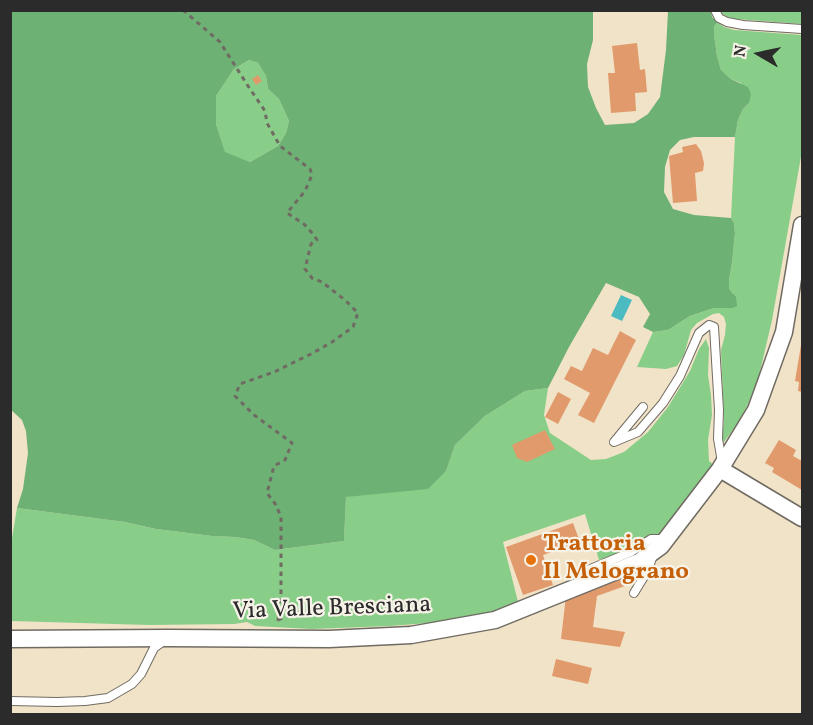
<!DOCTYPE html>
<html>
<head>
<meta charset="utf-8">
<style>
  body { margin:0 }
  #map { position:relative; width:813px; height:725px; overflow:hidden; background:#f1e3c8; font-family:Vollkorn,serif }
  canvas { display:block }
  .frame { position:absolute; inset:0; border:12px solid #2b2b2b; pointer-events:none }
  .north { position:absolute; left:729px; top:24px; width:60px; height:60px; -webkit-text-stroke:4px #f7f3e8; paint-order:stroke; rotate:279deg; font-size:16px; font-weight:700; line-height:24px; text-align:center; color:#2b2b2b }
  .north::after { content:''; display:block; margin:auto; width:21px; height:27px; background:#2b2b2b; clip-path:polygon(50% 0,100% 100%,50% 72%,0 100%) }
</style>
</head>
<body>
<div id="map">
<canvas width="813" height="725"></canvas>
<div class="frame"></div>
<div class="north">N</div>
</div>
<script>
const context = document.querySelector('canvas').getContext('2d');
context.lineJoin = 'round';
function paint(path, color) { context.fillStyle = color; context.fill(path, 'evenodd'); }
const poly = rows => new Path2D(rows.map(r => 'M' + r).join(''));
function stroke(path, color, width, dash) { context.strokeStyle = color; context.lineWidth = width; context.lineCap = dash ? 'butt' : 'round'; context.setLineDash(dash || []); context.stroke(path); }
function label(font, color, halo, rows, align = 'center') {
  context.font = font + ' Vollkorn,serif'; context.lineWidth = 4.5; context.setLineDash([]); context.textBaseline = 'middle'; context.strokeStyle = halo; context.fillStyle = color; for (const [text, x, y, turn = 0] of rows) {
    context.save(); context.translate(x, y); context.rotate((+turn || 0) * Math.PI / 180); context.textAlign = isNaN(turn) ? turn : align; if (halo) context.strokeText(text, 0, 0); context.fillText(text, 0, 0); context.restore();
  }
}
paint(poly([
  [719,11,802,11,802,24,736,19,728,17,719,12],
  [717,22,724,27,734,30,802,35,802,151,772,320,759,376,748,404,738,423,724,442,722,439,724,421,721,350,725,335,726,324,724,317,719,313,713,314,697,323,691,330,684,355,677,366,666,369,637,367,653,332,668,330,690,316,714,308,733,308,733,293,729,290,729,280,732,263,735,233,734,223,731,218,735,137,738,120,743,109,749,103,741,83,731,79,721,70,717,56,714,34,714,27],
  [249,60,258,63,266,76,268,89,279,99,289,121,286,133,278,146,250,162,225,153,216,124,216,96,234,69],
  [706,339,709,348,708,375,711,395,712,415,708,440,709,461,714,465,676,516,660,534,648,536,626,550,599,560,585,514,503,542,519,606,482,619,389,626,312,629,255,626,247,622,234,624,149,625,11,621,11,544,17,508,125,522,156,529,212,536,235,537,254,540,275,550,344,541,346,497,446,471,455,445,485,416,525,391,548,388,544,415,550,433,591,460,606,459,624,452,648,432,668,407,690,371,699,349]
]), '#88ce88');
paint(poly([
  [10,11,593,11,593,40,587,64,588,87,596,108,605,125,634,123,648,114,660,97,666,50,668,11,711,11,712,17,717,22,714,27,714,34,717,56,721,70,731,79,748,87,751,94,749,103,743,109,738,120,735,137,694,137,680,140,670,150,665,167,664,192,673,209,694,215,731,218,734,223,735,233,732,263,729,280,729,289,736,297,737,306,733,308,714,308,690,316,668,330,653,332,643,327,650,314,639,297,606,283,569,347,548,388,525,391,485,416,455,445,446,471,428,489,346,497,344,541,275,550,254,540,235,537,212,536,156,529,125,522,17,508,23,489,28,453,26,431,22,420,10,409],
  [249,60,258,63,266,76,268,89,279,99,289,121,286,133,278,146,250,162,225,152,216,124,216,96,234,69]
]), '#6eb174');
paint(poly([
  [621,295,632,300,622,321,611,316]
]), '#4bbac1');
paint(poly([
  [637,43,640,70,645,69,647,92,635,93,636,111,611,113,608,73,615,73,612,46],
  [258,75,262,81,256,85,252,79],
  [696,144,701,151,704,163,703,171,695,173,697,201,673,203,669,156,683,152,682,147],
  [620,331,636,340,594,423,578,415,590,393,564,379,571,366,582,371,593,348,608,355],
  [801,345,802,345,802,392,798,391,799,382,795,381],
  [558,392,571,399,558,424,545,417],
  [545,430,555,449,527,462,517,458,512,445],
  [779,440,796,450,793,456,802,461,802,490,772,472,774,468,765,463],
  [573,523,580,542,543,555,553,585,523,595,506,547],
  [621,573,625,586,597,596,593,627,625,632,620,647,561,639,566,596],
  [556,659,592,668,588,684,552,676]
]), '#e19a6b');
const lane = poly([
  [715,10,719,18,727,22,743,25,802,29],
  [643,407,614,442,638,432,663,403,680,376,699,333,709,325,714,327,719,410,718,439,722,462],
  [576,575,631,552,651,539,666,539],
  [634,593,648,570,653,555],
  [10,701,57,702,85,701,108,698,132,684,141,674,154,648,165,640]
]);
const street = poly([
  [720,469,802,518],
  [10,639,168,638,329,639,411,635,495,620,639,562,661,546,720,469,756,410,784,332,802,225]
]);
stroke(lane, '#706b62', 10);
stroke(street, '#706b62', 19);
stroke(poly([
  [183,10,220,42,248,86,265,111,267,123,280,146,310,169,312,175,305,191,287,213,304,224,314,235,317,240,311,244,305,269,312,278,322,282,345,300,358,313,353,327,332,342,313,353,274,372,240,384,235,396,254,415,292,443,285,460,274,466,267,493,276,505,281,517,281,592,278,621],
  [278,620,301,610]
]), '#706b62', 3, [4.5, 4.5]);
stroke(lane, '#fff', 8);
stroke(street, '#fff', 16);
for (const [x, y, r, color] of [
  [531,560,6,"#e8710a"]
]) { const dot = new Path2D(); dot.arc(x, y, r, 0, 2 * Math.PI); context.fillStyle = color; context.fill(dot); stroke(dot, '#f7f3e8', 2); }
label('bold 24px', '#c56008', '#f7f3e8', [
  ["Trattoria",543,546],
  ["Il Melograno",543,574]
], 'left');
label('24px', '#2b2b2b', '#f7f3e8', [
  ["Via Valle Bresciana",332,610,-2]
]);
</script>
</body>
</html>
